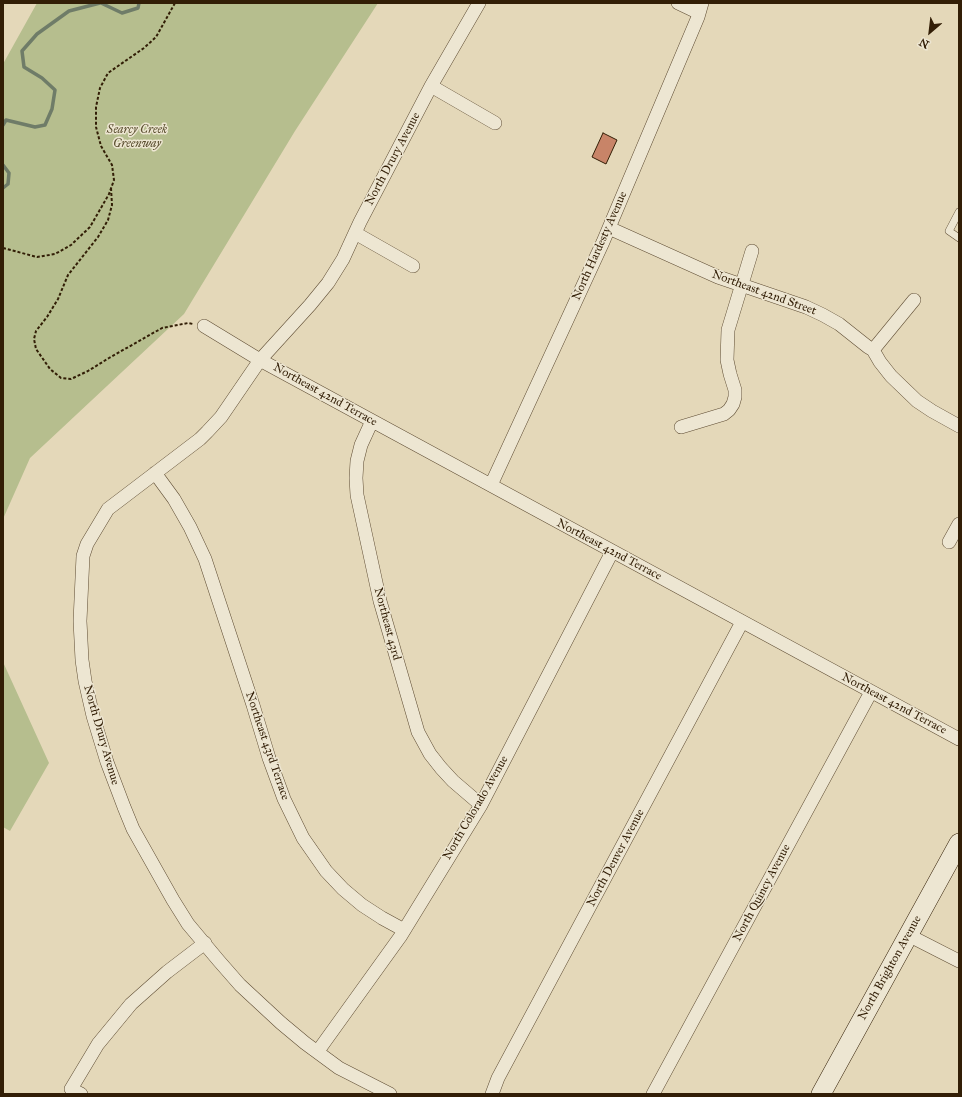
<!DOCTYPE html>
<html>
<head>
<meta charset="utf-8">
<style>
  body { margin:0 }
  #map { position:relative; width:962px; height:1097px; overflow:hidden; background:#e4d8b9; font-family:"IM FELL Great Primer",serif }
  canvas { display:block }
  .frame { position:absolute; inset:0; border:4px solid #321e06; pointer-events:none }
  .north { position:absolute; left:910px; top:12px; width:40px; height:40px; -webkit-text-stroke:3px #ede6d2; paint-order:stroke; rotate:208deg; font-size:11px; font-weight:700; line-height:16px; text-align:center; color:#321e06 }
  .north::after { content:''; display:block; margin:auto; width:14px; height:18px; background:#321e06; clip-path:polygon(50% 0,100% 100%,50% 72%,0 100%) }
</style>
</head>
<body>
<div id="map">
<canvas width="962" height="1097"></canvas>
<div class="frame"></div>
<div class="north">N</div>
</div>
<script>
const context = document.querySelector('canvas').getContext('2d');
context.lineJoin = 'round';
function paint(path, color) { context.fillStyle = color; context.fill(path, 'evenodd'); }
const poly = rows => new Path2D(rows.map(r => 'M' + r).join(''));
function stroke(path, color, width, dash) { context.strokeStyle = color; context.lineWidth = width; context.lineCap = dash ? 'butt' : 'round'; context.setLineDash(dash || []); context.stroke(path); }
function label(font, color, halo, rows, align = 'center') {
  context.font = font + ' "IM FELL Great Primer",serif'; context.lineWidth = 3; context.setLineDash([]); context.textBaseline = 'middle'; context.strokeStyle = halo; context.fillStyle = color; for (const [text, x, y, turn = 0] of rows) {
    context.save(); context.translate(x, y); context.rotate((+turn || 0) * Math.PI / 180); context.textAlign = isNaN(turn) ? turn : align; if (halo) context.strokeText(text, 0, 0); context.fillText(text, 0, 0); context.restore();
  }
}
paint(poly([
  [37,3,378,3,295,131,184,314,30,458,3,519,3,64],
  [3,662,49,763,10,831,3,827]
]), '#b6be8e');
stroke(poly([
  [101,3,122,13,138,8,139,3],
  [3,125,6,120,35,127,45,125,52,109,55,90,42,78,24,67,22,51,37,34,69,11,100,3],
  [3,165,9,173,8,184,3,188]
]), '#6f7c68', 3.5);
const building = poly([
  [603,133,617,140,606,164,592,157,603,133]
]);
paint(building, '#c88468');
stroke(building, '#321e06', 1);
const service = poly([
  [959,212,949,231,959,238]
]);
const minor = poly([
  [678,3,699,13],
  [431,86,495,123],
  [609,228,718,277,806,307,823,315,839,324,868,347,873,350,880,362,891,376,917,401,932,411,959,426],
  [355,233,413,266],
  [204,326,260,360,959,739],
  [873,350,914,300],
  [372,421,361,445,357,461,356,478,357,495,380,601,418,732,430,754,441,768,453,781,481,805],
  [681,427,724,414,729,410,733,404,735,397,735,390,730,374,727,360,728,330,752,251],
  [155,473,174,499,190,527,205,559,253,705,269,758,284,799,303,838,326,871,343,889,362,905,382,918,404,930],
  [491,485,603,242,698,17,702,3],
  [949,542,959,524],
  [908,935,959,961],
  [318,1051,400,937,481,805,612,552],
  [81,1094,71,1089,98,1044,131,1004,167,972,205,943],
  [390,1094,339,1068,305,1043,281,1023,240,985,219,961,188,924,173,900,133,829,124,807,107,762,93,716,85,681,82,660,80,621,83,556,87,544,108,509,200,439,207,432,221,417,260,360,310,305,328,283,343,259,360,222,431,86,479,3],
  [492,1094,498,1078,742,622],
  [653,1094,871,692]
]);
const secondary = poly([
  [821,1094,959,843]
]);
stroke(service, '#5e4c33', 8);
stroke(minor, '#5e4c33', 14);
stroke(secondary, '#321e06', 20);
stroke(poly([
  [111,188,112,205,108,220,98,237,68,275,58,299,47,317,36,331,34,339,36,349,50,369,61,378,71,379,88,371,109,358,162,328,188,323,193,324],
  [3,248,37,257,55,254,71,245,90,227,109,194,114,180,112,165,101,146,96,127,96,107,100,88,108,73,144,48,156,37,175,3]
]), '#321e06', 2, [3, 2]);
stroke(service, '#ede6d2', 7);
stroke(minor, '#ede6d2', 13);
stroke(secondary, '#ede6d2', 19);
label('italic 12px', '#5a4e2f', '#ede6d2', [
  ["Searcy Creek",137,130],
  ["Greenway",137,144]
]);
label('12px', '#321e06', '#ede6d2', [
  ["North Drury Avenue",393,159,-62],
  ["North Hardesty Avenue",600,246,-66],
  ["Northeast 42nd Street",764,293,20],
  ["Northeast 42nd Terrace",325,395,29],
  ["Northeast 42nd Terrace",609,550,28],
  ["Northeast 43rd",387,624,75],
  ["Northeast 42nd Terrace",894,704,28],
  ["North Drury Avenue",101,735,74],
  ["Northeast 43rd Terrace",267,746,71],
  ["North Colorado Avenue",476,808,-60],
  ["North Denver Avenue",616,858,-62],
  ["North Quincy Avenue",762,893,-62],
  ["North Brighton Avenue",890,968,-61]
]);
</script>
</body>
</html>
